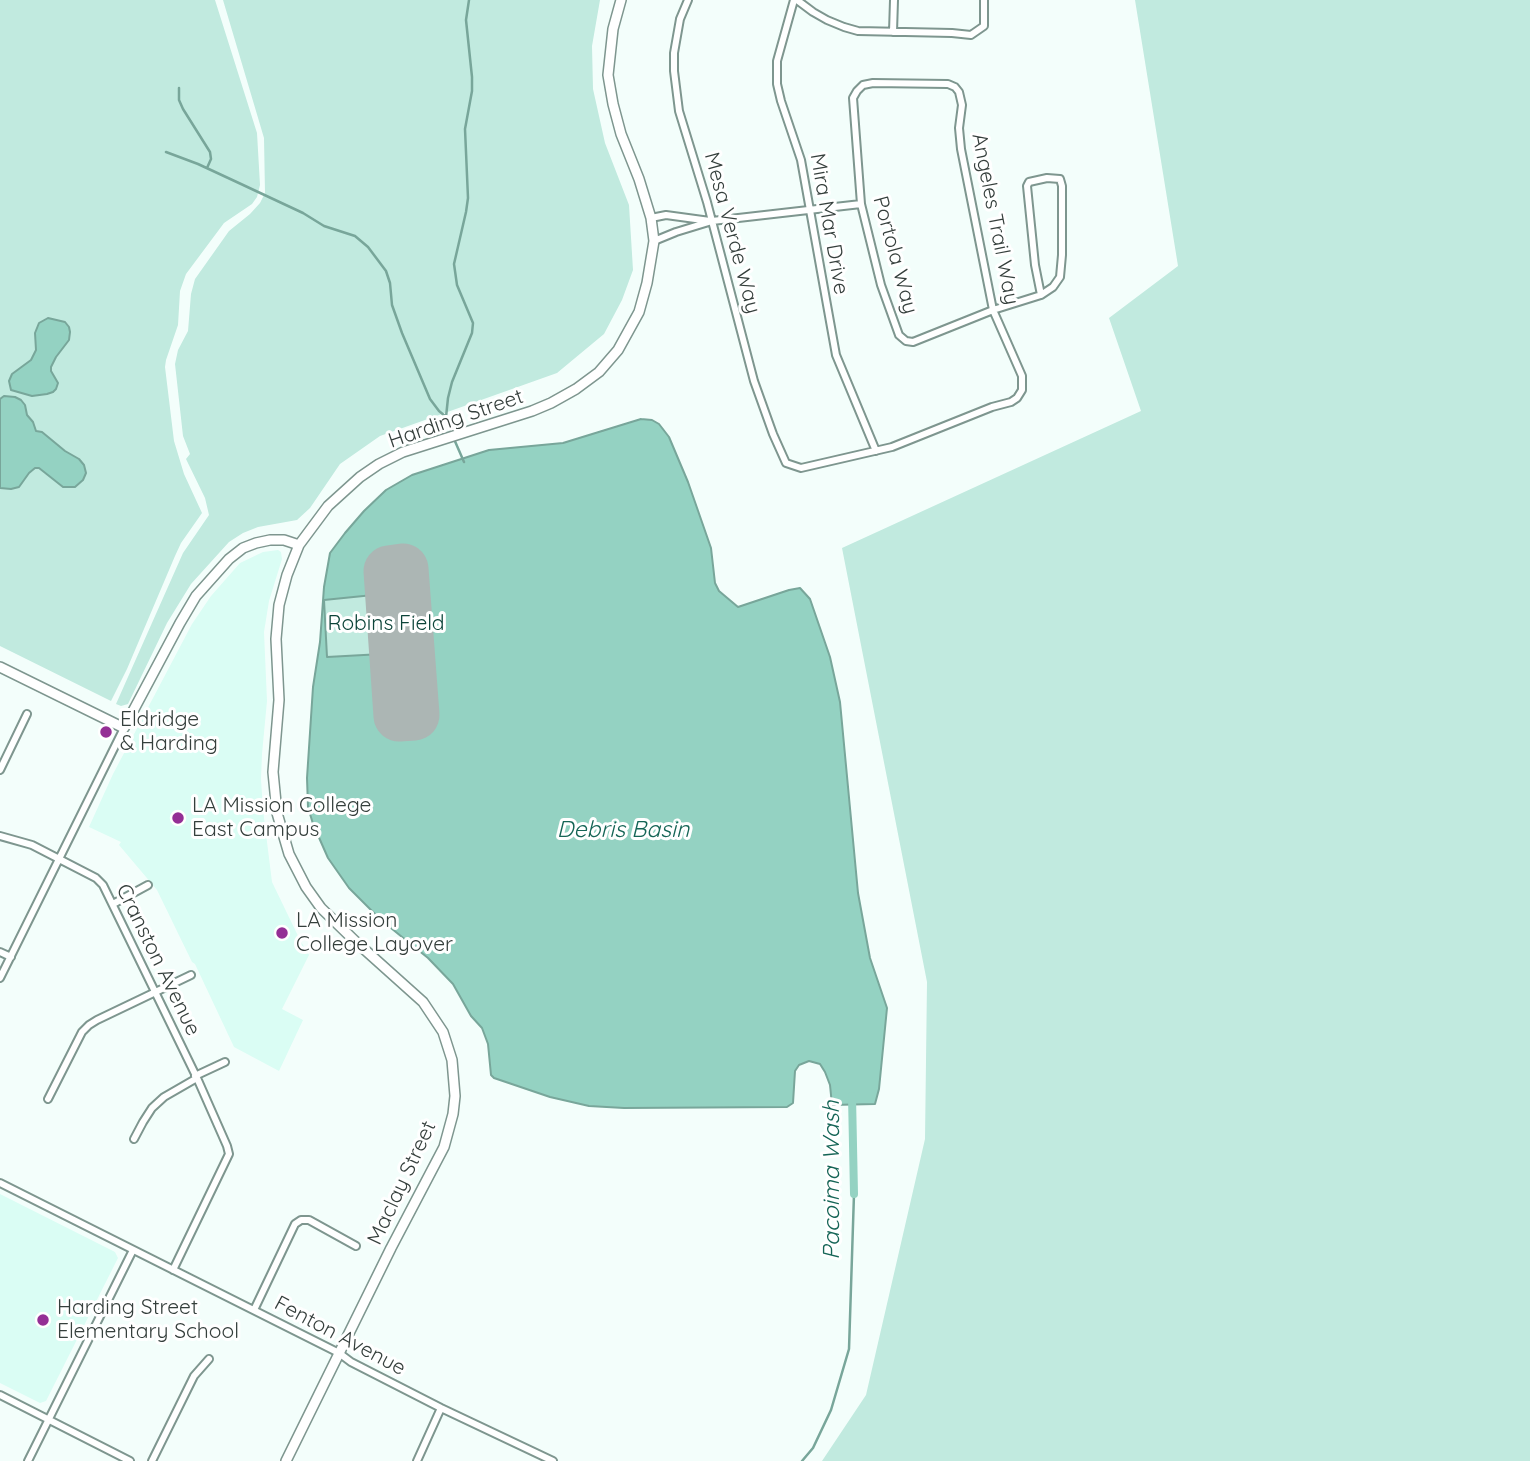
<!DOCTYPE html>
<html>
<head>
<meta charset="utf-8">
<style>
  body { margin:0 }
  canvas { display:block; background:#f3fefb }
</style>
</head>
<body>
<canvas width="1530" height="1461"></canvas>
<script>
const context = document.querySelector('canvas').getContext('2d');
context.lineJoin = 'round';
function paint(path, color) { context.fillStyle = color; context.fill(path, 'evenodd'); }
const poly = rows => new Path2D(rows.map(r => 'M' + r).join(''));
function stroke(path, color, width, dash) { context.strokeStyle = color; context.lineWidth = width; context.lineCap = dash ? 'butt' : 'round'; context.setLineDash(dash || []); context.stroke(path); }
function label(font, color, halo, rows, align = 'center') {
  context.font = font + ' Quicksand,sans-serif'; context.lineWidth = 6; context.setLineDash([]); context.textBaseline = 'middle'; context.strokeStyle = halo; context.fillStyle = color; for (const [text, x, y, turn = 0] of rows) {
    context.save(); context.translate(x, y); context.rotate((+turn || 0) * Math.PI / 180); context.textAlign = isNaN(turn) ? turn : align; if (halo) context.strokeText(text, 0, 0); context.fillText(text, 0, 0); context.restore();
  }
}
paint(poly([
  [278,550,281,552,282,559,269,601,264,632,267,701,262,754,261,779,263,810,272,882,300,940,309,955,282,1009,303,1020,279,1071,234,1047,195,964,192,962,157,890,119,845,121,842,89,827,113,774,192,624,211,596,240,563,263,552],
  [0,1194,115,1252,118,1258,46,1401,40,1403,0,1383]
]), '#dafdf4');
paint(poly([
  [0,0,215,0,257,133,260,185,257,197,252,204,224,223,186,274,180,291,178,325,166,360,165,367,174,441,184,474,202,513,181,543,175,556,127,669,111,701,0,646],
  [223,0,600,0,592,46,593,89,605,143,629,205,633,270,622,300,604,334,557,373,380,436,340,464,310,508,297,520,258,527,243,533,229,542,191,584,167,623,128,704,121,706,116,704,183,553,209,515,205,498,186,459,190,454,183,436,175,364,178,350,188,331,191,294,195,279,229,231,250,214,260,203,265,193,264,138],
  [1135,0,1530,0,1530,1461,822,1461,866,1395,925,1139,927,982,842,548,1141,411,1109,318,1178,266],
  [413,562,424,719,386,721,326,657,324,599,382,594,381,566]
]), '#c1eadf');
const water = poly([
  [48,318,65,322,69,327,70,332,69,340,56,357,51,367,51,371,58,383,56,389,53,392,47,394,32,396,11,390,9,381,12,374,31,360,36,350,35,333,39,323,48,318],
  [4,396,15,397,21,400,25,405,27,415,33,422,36,431,42,432,65,451,79,459,84,465,86,473,83,480,75,487,63,487,39,468,35,468,29,473,19,487,11,489,0,488,0,399,4,396],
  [641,419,652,420,659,424,669,437,688,482,711,548,715,583,719,591,738,607,789,590,800,588,810,599,830,657,840,702,858,893,870,958,887,1008,879,1089,875,1104,832,1105,830,1085,825,1072,820,1064,809,1061,799,1065,795,1071,793,1103,787,1107,624,1108,589,1106,550,1097,494,1078,491,1075,488,1044,482,1028,471,1016,453,984,428,958,381,920,349,888,328,858,313,824,308,807,307,778,313,687,320,642,324,587,330,553,345,533,364,511,386,490,412,475,489,450,563,443,641,419],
  [413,562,424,719,386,721,382,654,327,657,324,600,383,594,381,566,413,562]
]);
paint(water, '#94d2c2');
stroke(water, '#78a69a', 2);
stroke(poly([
  [179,88,179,100,183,109,210,152,211,159,207,168],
  [166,152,198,164,241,184,303,213,324,226,355,236,368,247,386,271,390,283,392,305,402,333,430,399,439,411,445,416],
  [452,433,446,417,448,398,452,382,472,333,473,323,457,285,454,264,466,212,468,198,465,129,472,91,472,77,466,20,469,0],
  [454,439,464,462],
  [802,1461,813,1448,831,1410,849,1349,854,1194]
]), '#78a69a', 2.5);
stroke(poly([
  [852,1096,854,1194]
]), '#94d2c2', 8);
stroke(poly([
  [403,569,414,715,399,716,389,571,403,569]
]), '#acb6b4', 51);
const street = poly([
  [688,0,680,19,674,53,674,71,679,111,707,202,754,381,773,434,786,463,801,468,892,447,992,407,1011,402,1017,398,1022,390,1022,376,993,310,961,149,959,128,962,105,959,92,955,87,948,84,873,83,863,85,857,91,853,98,861,204,881,285,899,335,906,341,913,342,993,310,1041,295,1053,287,1060,277,1062,255,1062,186,1060,179,1047,178,1029,182,1027,186,1035,265,1041,295],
  [794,0,777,61,777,84,781,101,801,160,836,355,876,451],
  [797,0,813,12,827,20,844,27,858,31,952,33,971,35,984,26,984,0],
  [893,32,894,0],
  [651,218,666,215,710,221],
  [654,241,676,232,712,221,861,204],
  [0,770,27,714],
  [0,836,32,845,96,878,103,885,197,1078,227,1146,229,1154,173,1270],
  [113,904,148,885],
  [0,952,11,957],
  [0,978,124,728],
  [195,1076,225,1062],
  [48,1099,82,1032,89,1025,97,1020,191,975],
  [134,1139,143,1122,152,1108,164,1097,197,1078],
  [0,1183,339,1353,351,1362,441,1408,553,1461],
  [254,1310,295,1224,301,1220,309,1220,356,1246],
  [0,1395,130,1461],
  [28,1461,133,1250],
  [152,1461,194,1376,209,1359],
  [417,1461,441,1408]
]);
const secondary = poly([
  [0,667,124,728,180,623,196,596,229,559,243,548,256,543,270,540,284,540,299,545],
  [286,1461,391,1248,444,1147,453,1114,455,1096,452,1060,443,1032,423,1002,355,941,321,908,306,887,289,854,277,813,273,772,279,700,276,639,279,605,287,575,299,545,328,506,360,477,379,464,403,452,532,411,551,403,576,389,599,372,618,350,639,312,647,283,654,241,651,218,639,179,621,134,613,104,608,75,613,29,621,0]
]);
stroke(street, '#7e968f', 10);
stroke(secondary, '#7e968f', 12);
stroke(street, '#fff', 6);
stroke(secondary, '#fff', 9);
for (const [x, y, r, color] of [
  [106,732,7,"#942f95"],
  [178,818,7,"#942f95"],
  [282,933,7,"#942f95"],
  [43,1320,7,"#942f95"]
]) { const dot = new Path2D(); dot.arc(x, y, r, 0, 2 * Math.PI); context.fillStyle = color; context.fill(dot); stroke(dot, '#fff', 2.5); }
label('21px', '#353f3c', '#fff', [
  ["Angeles Trail Way",995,219,79],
  ["Mira Mar Drive",829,224,80],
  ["Mesa Verde Way",732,233,75],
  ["Portola Way",895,255,75],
  ["Harding Street",456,419,-19],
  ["Cranston Avenue",158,960,64],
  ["Maclay Street",402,1183,-65],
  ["Fenton Avenue",340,1336,28]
]);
label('21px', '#0c4439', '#fff', [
  ["Robins Field",386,624]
]);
label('21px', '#353f3c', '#fff', [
  ["Eldridge",120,720],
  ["& Harding",120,744],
  ["LA Mission College",192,806],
  ["East Campus",192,830],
  ["LA Mission",296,921],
  ["College Layover",296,945],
  ["Harding Street",57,1308],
  ["Elementary School",57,1332]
], 'left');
label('italic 23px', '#156556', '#fff', [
  ["Debris Basin",623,830],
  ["Pacoima Wash",832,1180,-90]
]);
</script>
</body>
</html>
